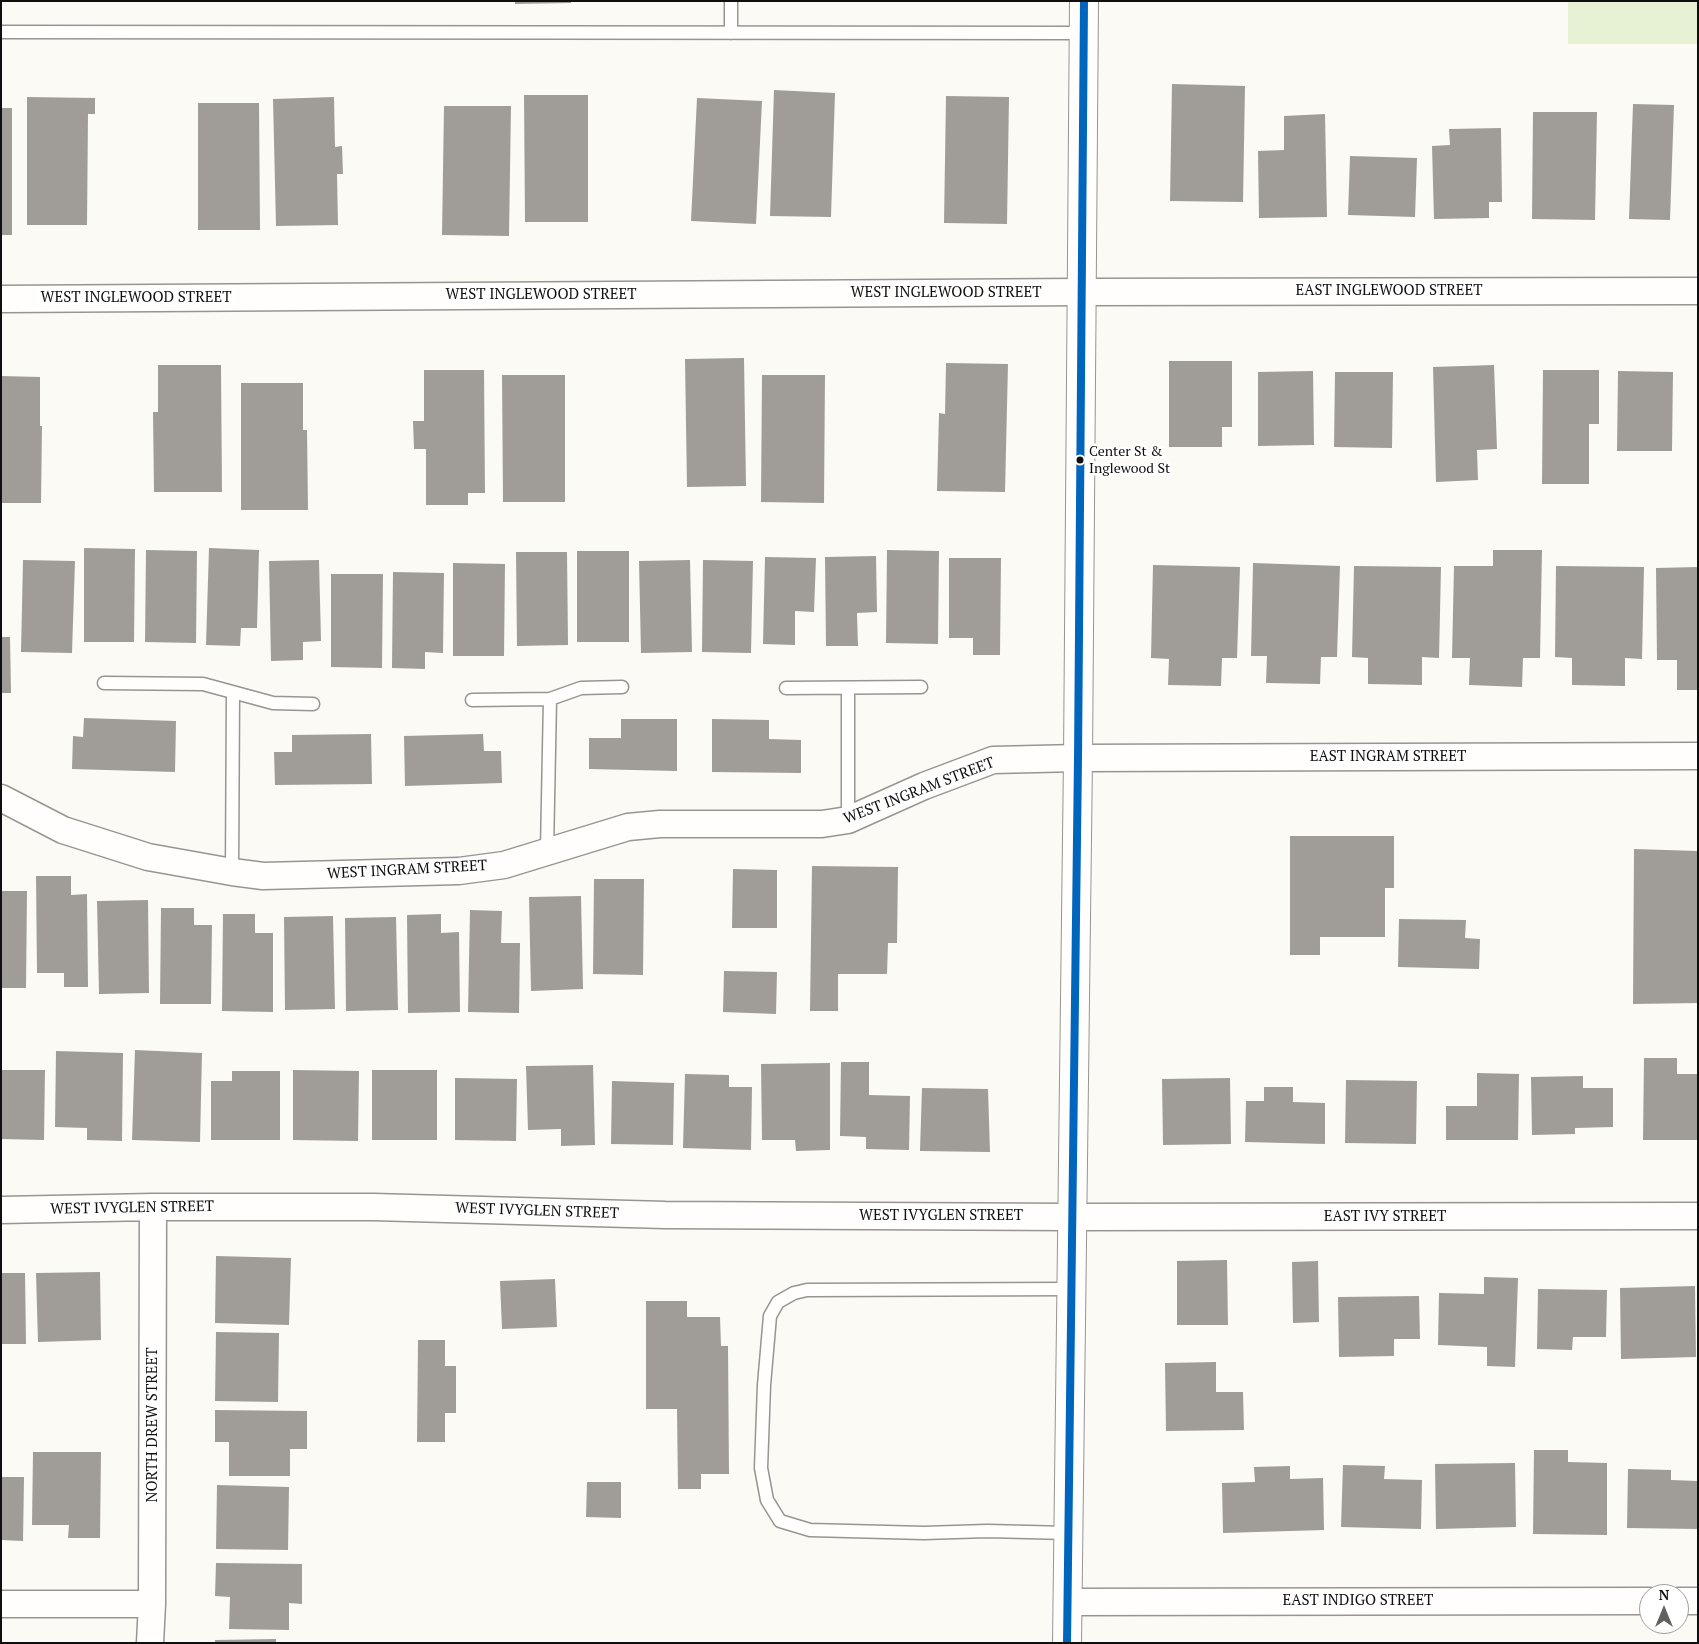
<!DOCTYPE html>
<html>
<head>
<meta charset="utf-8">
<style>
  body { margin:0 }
  #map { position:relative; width:1699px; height:1644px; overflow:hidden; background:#fcfaf4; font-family:"PT Serif",serif }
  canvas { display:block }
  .frame { position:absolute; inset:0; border:2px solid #0f0f0f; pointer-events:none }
  .north { position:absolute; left:1639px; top:1584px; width:50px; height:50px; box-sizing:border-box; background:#fff; border:1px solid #9f9f9f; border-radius:50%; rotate:0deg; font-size:14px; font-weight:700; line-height:20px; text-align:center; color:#0f0f0f }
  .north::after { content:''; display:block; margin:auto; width:18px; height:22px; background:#62615f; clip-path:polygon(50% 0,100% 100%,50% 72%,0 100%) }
</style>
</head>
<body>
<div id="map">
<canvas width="1699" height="1644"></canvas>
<div class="frame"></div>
<div class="north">N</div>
</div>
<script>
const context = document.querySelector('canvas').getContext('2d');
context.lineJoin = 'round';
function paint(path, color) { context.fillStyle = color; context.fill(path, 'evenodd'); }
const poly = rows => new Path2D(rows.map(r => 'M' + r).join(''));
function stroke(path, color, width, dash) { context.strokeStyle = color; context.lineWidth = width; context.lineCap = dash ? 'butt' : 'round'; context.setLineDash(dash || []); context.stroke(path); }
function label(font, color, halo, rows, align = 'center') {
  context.font = font + ' "PT Serif",serif'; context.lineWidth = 5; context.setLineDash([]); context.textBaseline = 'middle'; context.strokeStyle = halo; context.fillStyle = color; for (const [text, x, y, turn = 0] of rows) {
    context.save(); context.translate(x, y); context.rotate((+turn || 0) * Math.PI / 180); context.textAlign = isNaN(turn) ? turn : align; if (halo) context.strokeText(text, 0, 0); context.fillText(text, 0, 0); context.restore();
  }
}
paint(poly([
  [1568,1,1698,1,1698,44,1568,44]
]), '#e6f2d3');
paint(poly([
  [515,1,571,1,571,3,515,4],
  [1172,84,1245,86,1243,202,1170,201],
  [774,90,835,93,831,217,770,216],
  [524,95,588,95,588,222,525,222],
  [946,96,1009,97,1007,224,944,223],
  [27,97,95,98,95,114,88,114,87,225,27,225],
  [334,97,335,147,342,146,343,174,337,174,338,225,276,226,273,99],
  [697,98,762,101,756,224,691,221],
  [198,103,259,103,260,230,198,230],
  [1633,104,1674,105,1670,220,1629,219],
  [444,106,511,106,509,236,442,235],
  [1,108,12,108,12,235,1,235],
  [1533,112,1597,112,1595,220,1532,219],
  [1325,114,1327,217,1259,218,1258,151,1284,150,1284,116],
  [1501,128,1502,202,1489,202,1489,218,1434,219,1432,146,1450,145,1449,129],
  [1350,156,1417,158,1415,217,1348,215],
  [744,358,746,486,687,487,685,359],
  [1169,361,1232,361,1232,427,1222,427,1222,447,1169,447],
  [946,363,1008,364,1005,492,937,491,939,413,945,414],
  [158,365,221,365,222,492,154,492,153,412,158,412],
  [1494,365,1497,449,1477,450,1478,480,1436,482,1433,367],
  [424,370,484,370,485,493,468,493,468,505,426,505,426,449,414,449,413,421,424,421],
  [1543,370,1599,370,1599,424,1589,424,1589,484,1542,484],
  [1313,371,1314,445,1258,446,1258,372],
  [1618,371,1673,372,1672,451,1617,451],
  [1335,372,1393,372,1392,448,1334,447],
  [502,375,565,375,565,502,503,502],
  [762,375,825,375,824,503,761,502],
  [1,376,40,377,40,426,42,426,41,503,1,503],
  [241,383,303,383,303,430,307,430,308,510,241,510],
  [84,548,135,549,134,642,84,642],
  [209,548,259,550,257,628,241,628,240,646,206,645],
  [146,550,197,551,196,643,145,642],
  [887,550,939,551,938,644,886,643],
  [1493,550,1542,550,1540,658,1523,658,1522,687,1469,685,1470,658,1452,658,1454,566,1493,566],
  [577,551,629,551,629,642,577,642],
  [516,552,567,552,568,645,517,646],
  [876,556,877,612,857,613,858,646,826,646,825,557],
  [765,557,816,558,814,612,795,611,795,645,763,644],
  [949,558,1001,558,1000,655,973,655,973,638,949,638],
  [23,560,75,561,72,653,21,652],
  [319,560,321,641,303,642,303,660,271,661,269,561],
  [690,560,692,652,641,653,639,561],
  [703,560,753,561,751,653,702,652],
  [453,563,505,564,504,656,453,656],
  [1253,563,1340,566,1337,657,1321,657,1320,684,1266,683,1267,656,1251,656],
  [1153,565,1240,567,1237,658,1222,658,1221,686,1168,685,1169,659,1151,658],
  [1354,566,1441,567,1439,658,1422,657,1422,685,1368,684,1368,658,1352,657],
  [1556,566,1644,567,1642,659,1625,658,1625,686,1572,685,1572,658,1555,657],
  [1698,567,1698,690,1677,690,1677,660,1657,660,1656,568],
  [393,572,444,573,443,653,425,652,425,669,392,668],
  [331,574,383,574,382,668,331,667],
  [1,637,10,637,11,693,1,693],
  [84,718,176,721,175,772,72,769,73,736,83,737],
  [621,719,677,719,677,771,589,769,589,738,621,738],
  [712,719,769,720,769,739,801,740,801,773,712,772],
  [371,734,372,784,275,785,274,752,292,752,292,735],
  [483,734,484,751,501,751,502,783,405,786,404,736],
  [1290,836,1394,836,1394,888,1385,888,1385,937,1320,937,1320,955,1290,955],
  [1634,849,1698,851,1698,1003,1633,1004],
  [812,866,898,867,897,943,888,943,887,974,838,974,838,1011,810,1011],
  [733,869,777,870,777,928,732,928],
  [36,876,71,876,71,895,87,894,88,987,64,987,64,973,37,973],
  [594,879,644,879,643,975,593,974],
  [1,891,27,891,26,988,1,988],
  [581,896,583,989,531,991,529,897],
  [148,900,149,993,99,994,97,901],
  [161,908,194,908,194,925,212,925,211,1004,160,1004],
  [470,910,502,911,501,943,520,943,519,1013,468,1012],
  [223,914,255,914,255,933,273,933,273,1012,222,1011],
  [441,914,441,933,459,932,460,1012,408,1013,407,915],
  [333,916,335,1009,285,1010,284,917],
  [396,917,398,1010,346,1011,345,918],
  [1399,919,1466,920,1465,938,1480,939,1479,969,1398,967],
  [724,971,777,972,776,1014,723,1012],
  [135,1050,202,1053,200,1142,132,1140],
  [56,1051,123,1053,122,1141,87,1140,87,1128,55,1127],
  [1644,1058,1677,1058,1677,1074,1698,1074,1698,1140,1643,1140],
  [841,1062,869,1062,869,1095,910,1096,909,1150,866,1149,866,1137,840,1136],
  [830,1063,830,1150,796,1151,795,1140,762,1140,761,1064],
  [593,1065,595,1145,561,1146,561,1129,528,1130,526,1066],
  [1,1070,45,1070,44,1140,1,1139],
  [293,1070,359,1071,358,1141,293,1140],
  [372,1070,437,1070,437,1140,372,1140],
  [232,1071,280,1071,280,1140,211,1140,211,1081,232,1081],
  [1477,1073,1519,1074,1518,1140,1446,1140,1446,1106,1477,1106],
  [685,1074,729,1075,729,1087,752,1087,751,1150,683,1148],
  [1583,1076,1583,1088,1613,1088,1613,1127,1575,1128,1575,1134,1532,1135,1531,1077],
  [455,1078,517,1079,516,1141,455,1140],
  [1230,1078,1231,1144,1163,1145,1162,1079],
  [1346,1080,1417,1081,1416,1144,1345,1143],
  [612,1081,674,1083,673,1145,611,1144],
  [1264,1087,1293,1087,1293,1102,1325,1103,1325,1144,1245,1142,1246,1101,1264,1101],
  [922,1088,988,1089,990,1152,920,1151],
  [216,1256,291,1258,289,1325,215,1323],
  [1227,1260,1228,1325,1177,1325,1177,1261],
  [1318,1261,1319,1322,1293,1323,1292,1262],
  [100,1272,101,1340,38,1342,36,1273],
  [1,1273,25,1273,26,1344,1,1344],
  [1484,1277,1518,1278,1515,1367,1487,1366,1487,1347,1438,1345,1439,1293,1484,1294],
  [555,1279,557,1327,502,1329,500,1281],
  [1695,1286,1696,1357,1621,1359,1620,1288],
  [1538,1289,1607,1290,1606,1337,1573,1337,1572,1350,1537,1349],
  [1419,1296,1420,1339,1394,1339,1394,1356,1339,1357,1338,1297],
  [646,1301,687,1301,687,1317,720,1317,721,1346,728,1346,729,1474,701,1474,701,1489,678,1489,677,1409,646,1409],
  [216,1332,279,1333,278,1402,215,1401],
  [418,1340,445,1340,445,1366,456,1366,456,1413,445,1413,445,1442,417,1442],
  [1216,1362,1216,1392,1243,1392,1244,1430,1166,1431,1165,1363],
  [215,1410,307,1411,307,1449,290,1449,290,1476,229,1476,229,1442,215,1442],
  [1534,1450,1568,1450,1568,1462,1607,1463,1607,1535,1533,1534],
  [33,1452,101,1452,100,1538,68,1538,69,1525,32,1525],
  [1515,1463,1516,1527,1436,1529,1435,1464],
  [1343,1465,1385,1466,1384,1479,1422,1480,1421,1529,1341,1527],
  [1290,1466,1290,1479,1323,1478,1324,1530,1223,1533,1222,1483,1255,1482,1254,1467],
  [1628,1469,1671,1470,1671,1480,1698,1481,1698,1529,1627,1528],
  [1,1477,24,1477,23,1541,1,1540],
  [587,1482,621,1482,621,1518,586,1517],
  [217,1485,289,1487,288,1550,216,1549],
  [216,1563,302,1564,302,1604,289,1603,289,1630,229,1629,230,1597,215,1596],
  [276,1639,276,1643,215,1643,215,1640]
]), '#a09d99');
const service = poly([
  [731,1,731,33],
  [1,32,1083,33],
  [104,683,203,684,273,703,313,704],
  [786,688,921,687],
  [472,700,550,699,581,688,622,687],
  [848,820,848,688],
  [547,851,550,699],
  [232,872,233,693],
  [1068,1533,987,1531,924,1533,810,1530,780,1521,767,1500,761,1468,764,1385,770,1316,778,1302,794,1293,807,1290,1071,1289]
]);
const minor = poly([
  [1,299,1081,292,1698,291],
  [1,798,63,830,148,857,232,872,263,876,459,871,504,865,628,827,660,824,822,824,848,820,924,786,993,760,1078,758,1698,756],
  [1,1210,153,1207,373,1207,665,1215,1072,1217,1698,1216],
  [1679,1601,1698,1601],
  [1068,1602,1649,1601],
  [1,1604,152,1604],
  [150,1643,152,1604,153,1207]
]);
const tertiary = poly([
  [1067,1643,1078,758,1084,1]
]);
stroke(service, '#969592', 15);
stroke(minor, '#969592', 29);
stroke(tertiary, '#969592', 30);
stroke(service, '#fffefd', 12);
stroke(minor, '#fffefd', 26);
stroke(tertiary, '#fffefd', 28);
stroke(poly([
  [1067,1643,1078,758,1084,1]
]), '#0065bd', 8);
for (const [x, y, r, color] of [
  [1080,460,4.5,"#0f0f0f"]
]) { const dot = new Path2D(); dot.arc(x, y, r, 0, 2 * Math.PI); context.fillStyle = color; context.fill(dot); stroke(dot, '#fff', 2); }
label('14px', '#0f0f0f', '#fff', [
  ["Center St &",1089,452],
  ["Inglewood St",1089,469]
], 'left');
label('15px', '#0f0f0f', '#fff', [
  ["EAST INGLEWOOD STREET",1389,291],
  ["WEST INGLEWOOD STREET",946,293],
  ["WEST INGLEWOOD STREET",541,295],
  ["WEST INGLEWOOD STREET",136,298],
  ["EAST INGRAM STREET",1388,757],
  ["WEST INGRAM STREET",919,791,-21],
  ["WEST INGRAM STREET",407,870,-3],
  ["WEST IVYGLEN STREET",132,1208,-1],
  ["WEST IVYGLEN STREET",537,1211,2],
  ["WEST IVYGLEN STREET",941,1216],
  ["EAST IVY STREET",1385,1217],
  ["NORTH DREW STREET",153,1425,-90],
  ["EAST INDIGO STREET",1358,1601]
]);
</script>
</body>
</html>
